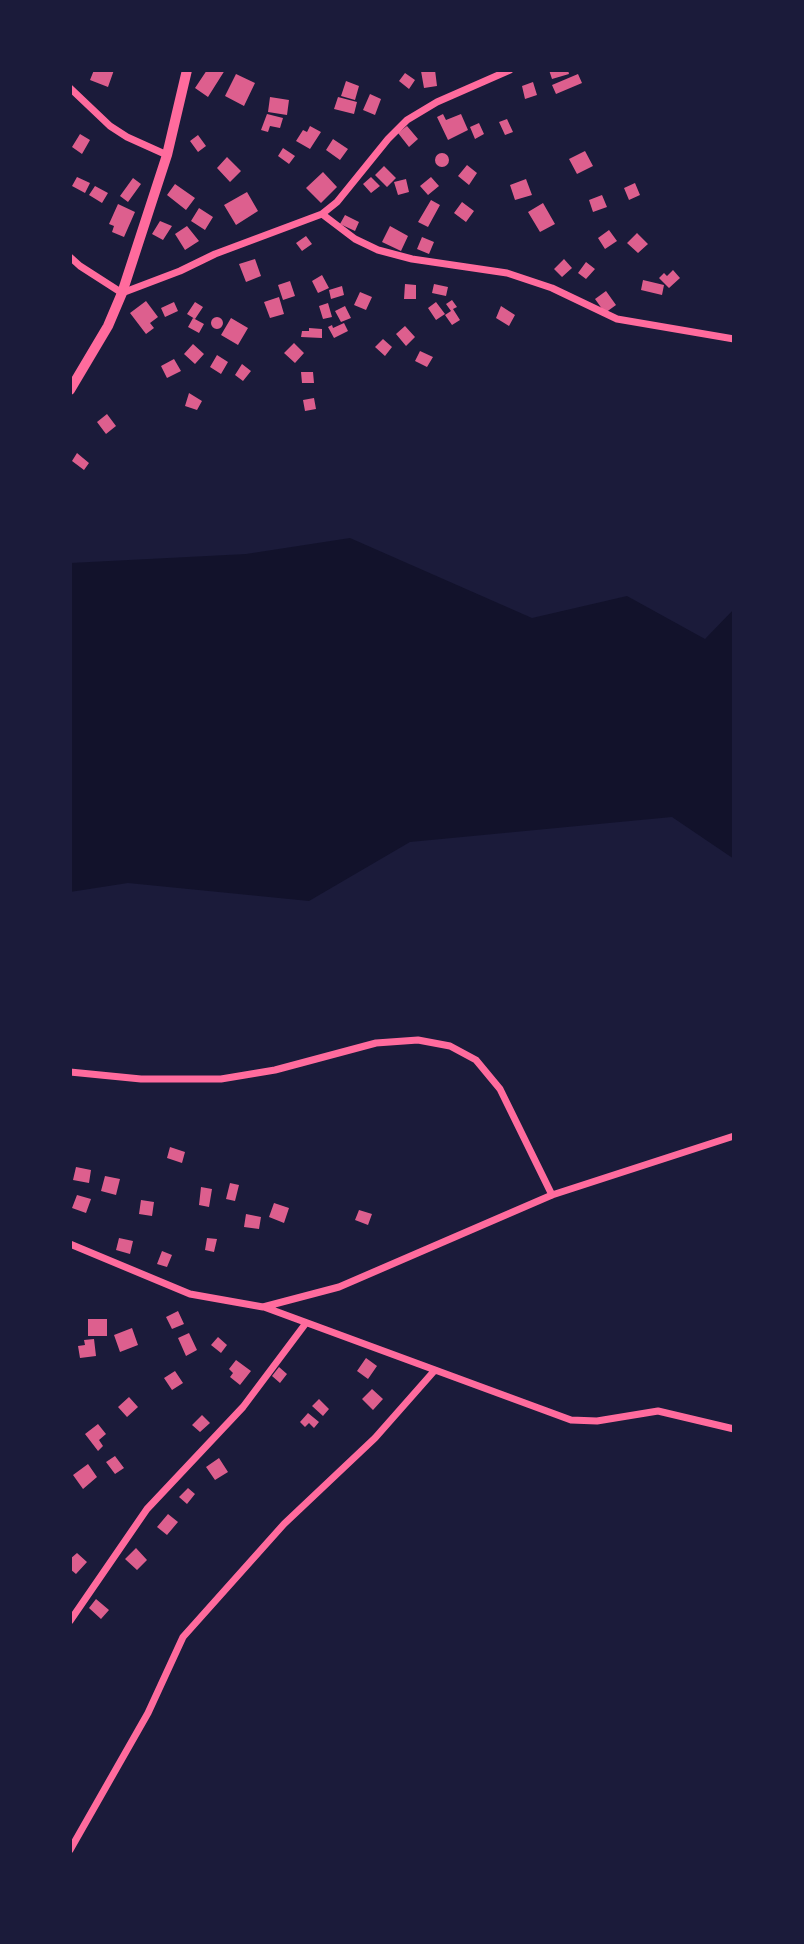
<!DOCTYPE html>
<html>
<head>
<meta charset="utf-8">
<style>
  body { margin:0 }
  #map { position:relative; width:804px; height:1944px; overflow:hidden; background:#1b1b3a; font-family:"Alegreya Sans",sans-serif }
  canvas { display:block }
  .frame { position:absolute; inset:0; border:72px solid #1b1b3a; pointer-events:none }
</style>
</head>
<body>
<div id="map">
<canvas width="804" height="1944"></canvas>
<div class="frame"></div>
</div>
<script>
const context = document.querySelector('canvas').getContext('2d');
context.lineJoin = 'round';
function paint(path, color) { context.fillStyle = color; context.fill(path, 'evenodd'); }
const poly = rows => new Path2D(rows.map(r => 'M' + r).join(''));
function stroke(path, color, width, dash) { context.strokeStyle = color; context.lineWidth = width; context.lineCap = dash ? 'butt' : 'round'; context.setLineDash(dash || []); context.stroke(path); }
paint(poly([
  [350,538,532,618,627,596,705,639,734,609,734,859,672,817,410,842,309,901,128,883,70,892,70,563,246,554]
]), '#12122b');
paint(poly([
  [94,70,114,70,108,87,90,80],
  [207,70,225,70,208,97,195,88],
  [435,70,437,86,424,88,421,71],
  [549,70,568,70,569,74,552,79],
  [405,73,415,80,409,89,399,81],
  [236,74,255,83,244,106,225,96],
  [578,74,582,83,556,94,552,85],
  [346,81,359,86,355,100,341,96],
  [533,82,537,95,525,99,522,86],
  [370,94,381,99,375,115,363,110],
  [270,97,289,100,287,115,268,112],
  [338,97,357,102,354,114,334,109],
  [267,114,283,118,280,128,270,126,268,132,261,130],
  [443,114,446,120,461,114,468,130,448,140,437,117],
  [507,119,513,132,505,135,499,122],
  [479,123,484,134,475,139,470,127],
  [310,126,321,132,310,149,296,141,303,130,307,132],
  [407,126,418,139,409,147,398,133],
  [80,134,90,140,82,154,72,147],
  [198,135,206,146,198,152,190,141],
  [333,139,348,149,340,160,326,150],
  [283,148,295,156,289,164,278,156],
  [585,151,593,166,577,174,569,159],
  '435 160a7 7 0 1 1 14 0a7 7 0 1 1-14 0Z',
  [227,157,241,171,230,182,217,168],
  [467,165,477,173,469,185,458,176],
  [384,166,396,178,387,187,375,175],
  [323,172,337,187,321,203,306,188],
  [77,177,90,183,85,193,72,186],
  [371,177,380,186,371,193,363,184],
  [431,177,439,186,428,195,420,186],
  [133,178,141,184,128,202,120,196],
  [406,179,409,192,398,195,394,182],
  [526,179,532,195,515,200,510,185],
  [635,183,640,195,629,200,624,188],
  [175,184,195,198,186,210,167,195],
  [95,186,108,193,102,203,89,195],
  [247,192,258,211,236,225,224,205],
  [602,195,607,207,593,212,589,200],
  [431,200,440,205,428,227,418,222],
  [462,202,474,211,466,222,454,213],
  [543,203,555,224,540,232,528,212],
  [118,204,135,212,124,237,112,232,114,226,109,224],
  [199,208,213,217,205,230,191,221],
  [345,215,359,222,355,231,340,224],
  [160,221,172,226,163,240,152,234],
  [187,226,199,241,185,250,175,234],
  [390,226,408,236,401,251,382,242],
  [609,230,617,241,605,249,598,238],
  [637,233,648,244,638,253,627,243],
  [306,236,312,244,302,251,296,243],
  [422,237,434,242,429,254,417,249],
  [255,259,261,276,246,282,239,264],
  [564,259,572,268,562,277,554,269],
  [586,262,595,269,586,279,578,273],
  [673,270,680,278,669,288,659,278,664,273,667,276],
  [322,275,329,288,318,293,312,281],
  [643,280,664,285,662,295,641,290],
  [290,281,295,296,283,300,278,285],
  [405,284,416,285,416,299,404,299],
  [434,284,448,287,446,296,432,293],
  [342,286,344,295,331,299,329,290],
  [606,291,616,305,605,313,595,299],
  [360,292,372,297,366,310,354,305],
  [279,297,284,314,270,318,264,302],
  [452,300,457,307,453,309,460,320,452,325,445,315,451,311,446,304],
  [146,301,158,317,150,323,154,328,146,334,130,313],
  [174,302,178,311,165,317,161,308],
  [195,302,203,307,195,319,187,314],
  [436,302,445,314,436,320,428,308],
  [328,303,332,317,323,319,319,306],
  [345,306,351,318,341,322,335,311],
  [501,306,515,315,509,326,496,318],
  '211 323a6 6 0 1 1 12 0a6 6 0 1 1-12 0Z',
  [193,318,204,324,199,333,188,327],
  [231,318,248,328,238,345,221,335],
  [344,323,348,331,334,338,328,327,332,325,333,328],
  [405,326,415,337,406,346,396,334],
  [309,328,322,329,322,338,301,337,302,331,309,331],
  [383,339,392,347,385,356,375,347],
  [294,343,304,353,295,363,284,353],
  [193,344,204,354,195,364,184,354],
  [420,351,433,357,427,367,415,361],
  [217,355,228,362,221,374,210,367],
  [174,359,181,371,167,378,161,366],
  [242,364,251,371,243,381,235,375],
  [301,372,313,372,314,383,302,383],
  [189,393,202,401,197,410,185,406],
  [314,398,316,409,305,411,303,400],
  [107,414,116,426,106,434,97,422],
  [77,453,89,463,84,470,72,461],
  [170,1147,185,1152,182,1163,167,1158],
  [76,1167,91,1170,89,1183,73,1180],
  [105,1176,120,1179,116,1195,101,1191],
  [230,1183,239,1185,235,1201,226,1199],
  [201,1187,212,1189,209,1207,199,1205],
  [77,1195,91,1199,86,1213,72,1208],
  [141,1200,154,1202,152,1216,139,1214],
  [274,1203,289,1208,284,1223,269,1217],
  [359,1210,372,1214,368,1225,355,1220],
  [246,1214,261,1217,259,1229,244,1227],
  [119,1238,133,1241,130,1254,116,1250],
  [207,1238,217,1239,214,1252,205,1250],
  [162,1251,172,1255,167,1267,157,1264],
  [178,1311,184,1324,172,1329,166,1317],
  [88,1319,107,1319,107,1336,88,1336],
  [132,1328,138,1345,120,1352,114,1335],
  [189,1333,197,1350,186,1356,178,1338],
  [218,1337,227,1345,221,1353,211,1345],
  [94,1339,96,1356,80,1358,78,1346,85,1345,84,1340],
  [366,1358,377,1366,368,1379,357,1371],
  [236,1360,251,1371,240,1385,230,1377,233,1373,229,1369],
  [279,1367,287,1374,280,1383,272,1376],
  [175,1371,183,1383,172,1390,164,1378],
  [372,1389,383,1399,373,1410,362,1399],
  [129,1397,138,1407,127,1417,118,1407],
  [319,1399,329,1409,323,1416,312,1406],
  [308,1413,319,1422,314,1428,309,1423,305,1427,300,1422],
  [202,1415,210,1423,200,1432,192,1425],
  [98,1424,106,1434,99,1440,103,1446,98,1451,85,1434],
  [115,1456,124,1468,115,1474,106,1462],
  [219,1458,228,1472,215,1480,206,1467],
  [88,1464,97,1477,83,1489,73,1475],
  [188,1488,195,1494,187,1504,179,1497],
  [168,1514,178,1522,167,1535,157,1527],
  [136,1548,147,1560,137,1570,125,1559],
  [77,1553,87,1562,76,1574,70,1569,70,1559],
  [96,1599,109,1610,101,1619,89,1608]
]), '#dd5f8e');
stroke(poly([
  [70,88,110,126,127,137,167,155],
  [322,214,355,239,378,250,412,259,507,273,552,288,617,319,734,339],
  [70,257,80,266,122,293,180,271,215,254,322,214,337,202,388,139,407,120,437,102,510,70],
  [70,1072,141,1079,221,1079,275,1070,376,1043,418,1040,450,1046,476,1060,500,1089,552,1195],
  [70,1244,190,1294,263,1307,339,1287,552,1195,734,1136],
  [264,1307,571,1420,597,1421,658,1411,734,1429],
  [70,1621,147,1509,243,1407,306,1323],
  [70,1850,148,1713,183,1637,284,1524,375,1438,435,1370]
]), '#ff6b9d', 7);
stroke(poly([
  [70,390,108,326,122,293,167,155,187,70]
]), '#ff6b9d', 10);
</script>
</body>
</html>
